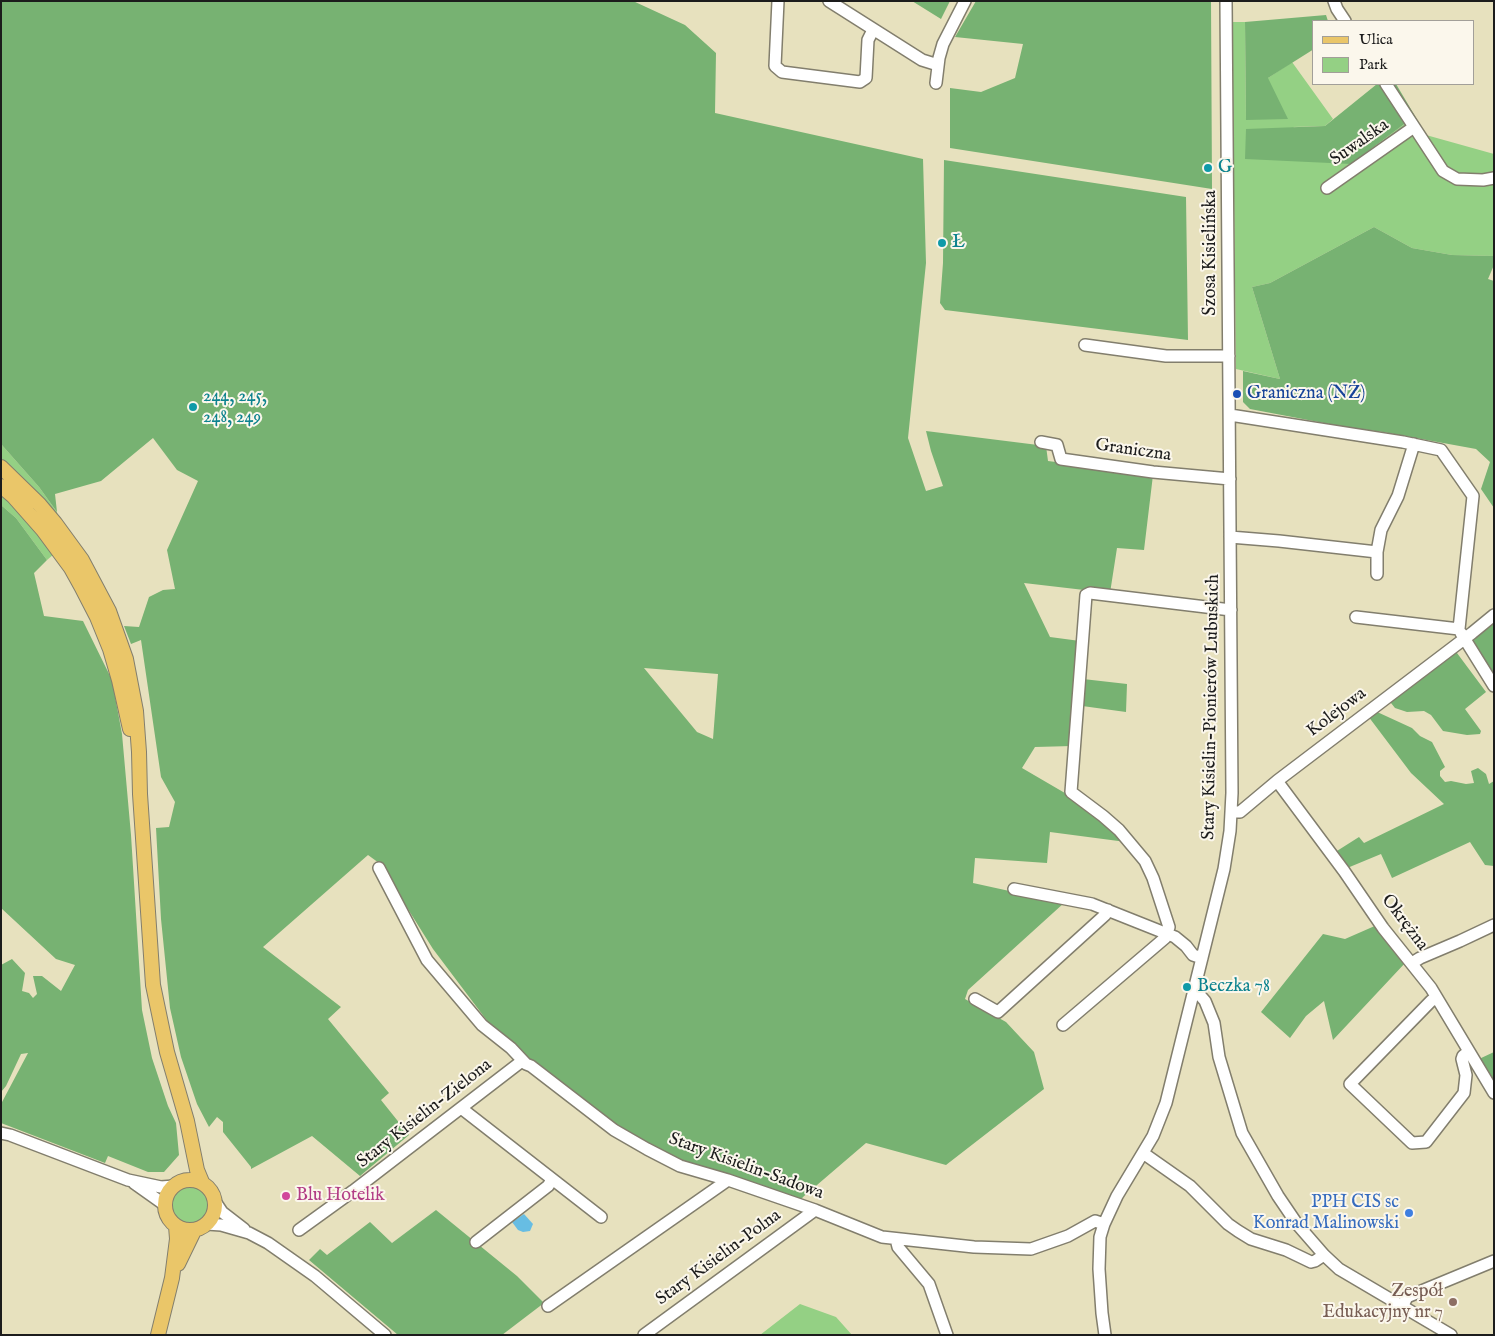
<!DOCTYPE html>
<html>
<head>
<meta charset="utf-8">
<style>
  body { margin:0 }
  #map { position:relative; width:1495px; height:1336px; overflow:hidden; background:#e7e1be; font-family:"IM FELL English",serif }
  canvas { display:block }
  .frame { position:absolute; inset:0; border:2px solid #1c1c1c; pointer-events:none }
  .legend { position:absolute; left:1312px; top:20px; width:162px; height:65px; box-sizing:border-box; background:#fbf7ec; border:1px solid #a29f99; margin:0; padding:6px 9px; list-style:none; font-size:15px; color:#1c1c1c }
  .legend li { display:flex; align-items:center; gap:10px; height:25px }
  .legend b { width:25px; border:1px solid #a29f99 }
</style>
</head>
<body>
<div id="map">
<canvas width="1495" height="1336"></canvas>
<div class="frame"></div>
<ul class="legend">
<li><b style="height:6px;background:#eac669"></b>Ulica</li>
<li><b style="height:14px;background:#94d084"></b>Park</li>
</ul>
</div>
<script>
const context = document.querySelector('canvas').getContext('2d');
context.lineJoin = 'round';
function paint(path, color) { context.fillStyle = color; context.fill(path, 'evenodd'); }
const poly = rows => new Path2D(rows.map(r => 'M' + r).join(''));
function stroke(path, color, width, dash) { context.strokeStyle = color; context.lineWidth = width; context.lineCap = dash ? 'butt' : 'round'; context.setLineDash(dash || []); context.stroke(path); }
function label(font, color, halo, rows, align = 'center') {
  context.font = font + ' "IM FELL English",serif'; context.lineWidth = 4; context.setLineDash([]); context.textBaseline = 'middle'; context.strokeStyle = halo; context.fillStyle = color; for (const [text, x, y, turn = 0] of rows) {
    context.save(); context.translate(x, y); context.rotate((+turn || 0) * Math.PI / 180); context.textAlign = isNaN(turn) ? turn : align; if (halo) context.strokeText(text, 0, 0); context.fillText(text, 0, 0); context.restore();
  }
}
paint(poly([
  [1232,22,1245,22,1246,120,1268,78,1292,62,1333,119,1325,126,1293,127,1351,164,1415,116,1426,135,1494,154,1494,256,1452,255,1412,248,1374,227,1270,283,1252,287,1280,379,1236,369],
  [1,444,39,487,57,512,61,548,47,560,16,518,1,505],
  '171 1204a20 20 0 1 1 40 0a20 20 0 1 1-40 0Z',
  [800,1304,836,1317,852,1335,760,1335]
]), '#94d084');
paint(poly([
  [1,1,633,1,685,25,716,53,715,113,923,159,926,263,908,438,926,491,943,486,931,451,926,431,1046,446,1048,461,1153,475,1144,550,1117,548,1110,593,1024,583,1050,637,1080,641,1083,679,1127,684,1126,712,1075,705,1072,746,1035,747,1022,768,1070,796,1101,819,1126,842,1050,832,1047,863,975,858,973,883,1064,903,968,990,965,999,1006,1022,1034,1052,1044,1089,946,1165,866,1143,803,1197,798,1204,652,1154,524,1059,488,1022,433,949,379,863,368,855,263,947,341,1007,328,1019,389,1093,381,1100,409,1135,360,1176,312,1136,251,1169,251,1167,223,1132,223,1122,217,1117,209,1127,197,1104,181,1057,170,1008,161,919,156,828,169,827,175,802,161,777,141,640,131,644,124,626,139,627,149,597,163,590,175,589,167,550,198,481,177,470,153,438,101,481,55,494,57,512,39,487,1,444],
  [644,668,718,674,713,739,697,732],
  [912,1,950,1,941,19],
  [976,1,1211,1,1212,189,950,148,950,88,981,92,1015,78,1023,44,955,37],
  [1326,15,1328,21,1314,21,1314,49,1268,78,1288,119,1246,120,1245,22],
  [1377,84,1396,84,1415,116,1351,164,1245,159,1246,129,1325,126],
  [944,160,1186,197,1188,340,945,310,940,303,943,263],
  [1374,227,1412,248,1452,255,1494,256,1494,265,1488,279,1494,281,1494,508,1481,489,1490,462,1476,449,1383,432,1345,427,1250,409,1243,402,1243,371,1280,379,1252,287,1270,283],
  [1,505,16,518,47,560,34,573,44,616,83,621,112,680,122,734,131,835,142,1010,152,1058,168,1106,176,1123,179,1155,164,1172,148,1172,108,1156,105,1163,1,1123,1,1104,28,1053,21,1054,6,1086,1,1092,1,965,12,959,25,973,22,991,29,993,33,998,37,994,33,976,42,976,61,991,75,965,56,959,1,908],
  [1494,623,1494,676,1480,655,1472,640],
  [1454,649,1486,692,1465,709,1481,731,1480,734,1467,735,1443,731,1431,715,1424,711,1407,712,1395,708,1387,698],
  [1375,711,1412,728,1420,736,1432,742,1445,767,1440,771,1440,776,1445,782,1451,781,1466,784,1474,783,1471,771,1478,768,1486,774,1489,784,1494,781,1494,866,1485,865,1470,842,1392,878,1381,854,1340,871,1329,856,1359,837,1364,843,1444,804,1411,773,1368,716],
  [1377,925,1406,962,1333,1040,1324,1001,1306,1016,1290,1038,1261,1012,1323,934,1345,939],
  [1494,1052,1494,1085,1479,1059],
  [436,1210,517,1276,544,1303,502,1335,398,1335,309,1260,320,1249,327,1255,370,1222,392,1243]
]), '#77b272');
paint(poly([
  [524,1214,533,1224,530,1231,523,1232,518,1230,512,1222]
]), '#67bde3');
const minor = poly([
  [778,1,775,66,782,72,860,82,866,78,868,40,873,30],
  [829,1,922,60,938,65],
  [1334,1,1337,9,1345,21],
  [936,83,939,58,943,44,965,1],
  [1386,84,1443,171,1457,179,1483,180,1494,178],
  [1327,188,1414,127],
  [1085,345,1166,356,1229,356],
  [1230,415,1403,442,1441,450,1473,496,1459,629],
  [1041,442,1057,445,1061,459,1153,472,1230,479],
  [1230,537,1279,541,1377,552],
  [1377,574,1377,552,1381,530,1398,496,1414,444],
  [1356,617,1459,629],
  [1461,633,1494,686],
  [1277,781,1344,871,1383,928,1431,988,1494,1093],
  [1231,812,1240,812,1277,781,1472,633,1494,615],
  [379,868,427,960,482,1025,511,1048,526,1064,531,1066,614,1130,647,1149,680,1166,728,1180,815,1210,882,1237,974,1247,1031,1249,1068,1236,1095,1221,1104,1224],
  [1014,889,1092,904,1175,937,1186,946,1193,955,1202,958],
  [1412,963,1420,958,1460,941,1494,925],
  [1194,992,1198,993,1205,1001,1214,1023,1219,1057,1242,1133,1278,1196,1297,1224,1324,1255,1339,1269,1451,1335],
  [1436,998,1431,1001,1350,1084,1412,1143,1426,1142,1464,1093,1466,1075,1462,1059,1463,1056,1468,1052],
  [975,999,998,1012,1105,915,1108,910],
  [1063,1025,1165,938,1169,927,1153,878,1145,861,1119,830,1103,816,1071,792,1086,595,1090,593,1231,610],
  [461,1108,601,1217],
  [1,1133,10,1135,128,1180,161,1187,174,1186],
  [1143,1153,1190,1186,1228,1224,1238,1231,1251,1239,1286,1250,1311,1262,1315,1261,1324,1255],
  [134,1183,165,1205],
  [216,1203,222,1212,244,1229],
  [207,1224,221,1225,249,1233,268,1243,315,1276,385,1335],
  [299,1230,353,1191,522,1061],
  [896,1239,898,1247,929,1284,947,1335],
  [476,1242,548,1186,552,1180],
  [548,1306,728,1180],
  [1402,1307,1407,1297,1494,1261],
  [644,1335,815,1210],
  [1105,1335,1102,1313,1099,1269,1100,1237,1104,1224,1117,1196,1153,1136,1166,1103,1224,869,1230,831,1232,793,1226,1]
]);
const major = poly([
  [1,467,39,504,55,523,82,560,109,611,126,659,136,711,139,752,140,794,153,985,167,1052,187,1121,197,1170,202,1182],
  [1,486,13,496,43,530,71,568,81,586,97,617,110,649,119,680,130,729],
  '165 1205a25 25 0 1 1 50 0a25 25 0 1 1-50 0Z',
  [178,1264,194,1231],
  [158,1335,172,1278,177,1239,176,1226]
]);
stroke(minor, '#827e6d', 14);
stroke(major, '#827e6d', 16);
stroke(minor, '#fff', 11);
stroke(major, '#eac669', 14);
for (const [x, y, r, color] of [
  [1208,168,5,"#0f9aa8"],
  [942,243,5,"#0f9aa8"],
  [1237,394,5,"#1a4fb4"],
  [193,407,5,"#0f9aa8"],
  [1187,987,5,"#0f9aa8"],
  [286,1196,5,"#d1479c"],
  [1409,1213,5,"#3f7fe0"],
  [1453,1302,5,"#8d6e63"]
]) { const dot = new Path2D(); dot.arc(x, y, r, 0, 2 * Math.PI); context.fillStyle = color; context.fill(dot); stroke(dot, '#fbf7ec', 2); }
label('18px', '#1c1c1c', '#fbf7ec', [
  ["Suwalska",1360,143,-35],
  ["Szosa Kisielińska",1211,253,-90],
  ["Graniczna",1133,451,8],
  ["Stary Kisielin-Pionierów Lubuskich",1212,707,-89],
  ["Kolejowa",1337,713,-37],
  ["Okrężna",1404,923,53],
  ["Stary Kisielin-Zielona",425,1114,-38],
  ["Stary Kisielin-Sadowa",746,1167,20],
  ["Stary Kisielin-Polna",719,1258,-36]
]);
label('18px', '#0d838f', '#fbf7ec', [
  ["G",1218,168],
  ["Ł",952,243],
  ["244, 245,",203,397],
  ["248, 249",203,418],
  ["Beczka 78",1197,987]
], 'left');
label('18px', '#164399', '#fbf7ec', [
  ["Graniczna (NŻ)",1247,394]
], 'left');
label('18px', '#b23c85', '#fbf7ec', [
  ["Blu Hotelik",296,1196]
], 'left');
label('18px', '#366cbe', '#fbf7ec', [
  ["PPH CIS sc",1399,1203],
  ["Konrad Malinowski",1399,1224]
], 'right');
label('18px', '#785e54', '#fbf7ec', [
  ["Zespół",1443,1292],
  ["Edukacyjny nr 7",1443,1313]
], 'right');
</script>
</body>
</html>
